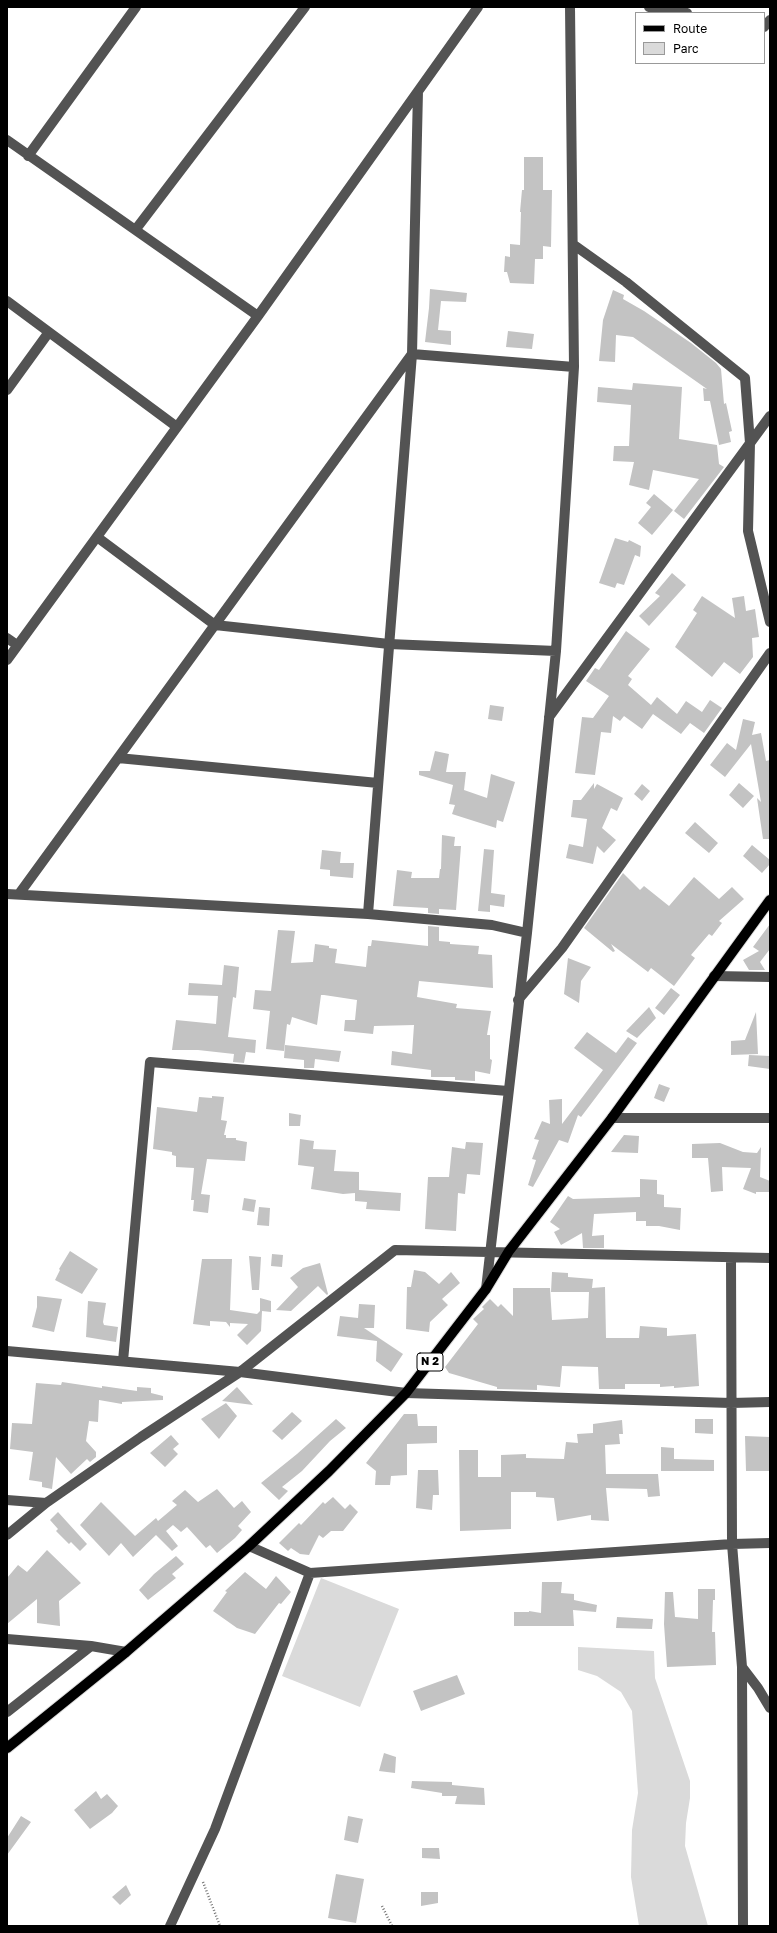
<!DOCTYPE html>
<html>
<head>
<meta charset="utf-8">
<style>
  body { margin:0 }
  #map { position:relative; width:777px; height:1933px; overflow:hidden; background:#fff; font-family:"Golos Text",sans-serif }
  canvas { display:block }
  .frame { position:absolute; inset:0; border:8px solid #000; pointer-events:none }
  .legend { position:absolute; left:635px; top:12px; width:130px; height:52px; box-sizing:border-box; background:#fff; border:1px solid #999; margin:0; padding:5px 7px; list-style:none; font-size:12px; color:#000 }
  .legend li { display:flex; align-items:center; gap:8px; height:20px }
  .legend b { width:20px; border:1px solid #999 }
</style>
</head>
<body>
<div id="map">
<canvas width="777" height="1933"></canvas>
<div class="frame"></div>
<ul class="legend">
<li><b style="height:5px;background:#000"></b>Route</li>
<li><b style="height:11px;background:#dadada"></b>Parc</li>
</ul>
</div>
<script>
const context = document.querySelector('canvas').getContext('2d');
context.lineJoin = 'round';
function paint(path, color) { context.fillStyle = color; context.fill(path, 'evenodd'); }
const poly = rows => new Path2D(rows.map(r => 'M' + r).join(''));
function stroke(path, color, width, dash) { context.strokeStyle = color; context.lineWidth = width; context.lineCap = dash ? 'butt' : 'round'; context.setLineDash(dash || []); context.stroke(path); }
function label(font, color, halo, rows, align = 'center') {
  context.font = font + ' "Golos Text",sans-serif'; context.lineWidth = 3.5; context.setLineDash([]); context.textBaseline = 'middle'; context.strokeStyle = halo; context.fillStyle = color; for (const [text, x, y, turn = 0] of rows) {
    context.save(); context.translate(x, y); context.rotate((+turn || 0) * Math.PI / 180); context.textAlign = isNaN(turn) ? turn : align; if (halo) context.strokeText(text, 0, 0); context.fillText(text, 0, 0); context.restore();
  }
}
paint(poly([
  [321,1578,399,1609,360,1707,282,1676],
  [578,1647,654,1651,655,1678,690,1781,690,1798,686,1823,685,1846,708,1926,639,1926,631,1877,632,1830,638,1793,632,1711,621,1692,597,1676,578,1670]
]), '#dadada');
paint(poly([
  [524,157,543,157,543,190,552,190,551,247,543,246,543,259,535,259,534,284,510,283,507,272,504,272,505,256,510,257,510,244,520,245,521,212,520,212,522,190,524,190],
  [430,289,467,293,466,302,441,301,438,330,451,331,451,345,425,342,429,308],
  [613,290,624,295,623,299,644,311,691,343,716,363,721,369,724,404,726,403,732,431,729,432,731,442,719,445,710,401,704,401,703,388,707,389,633,337,616,335,615,362,599,361,603,320],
  [508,331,534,334,532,349,506,347],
  [633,383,682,387,679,439,717,445,719,464,724,467,684,519,674,511,699,479,653,470,649,490,629,485,634,462,613,461,614,446,629,446,631,405,597,402,598,387,632,390],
  [654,494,673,510,652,535,638,523,651,507,646,503],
  [615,538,628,542,629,540,641,546,640,557,635,555,624,585,617,583,615,588,599,583],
  [672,573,686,585,649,626,639,616,660,596,655,593],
  [702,596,735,618,732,598,744,596,746,611,755,609,759,637,752,638,753,657,740,674,724,662,712,677,675,647,697,613,693,610],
  [626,631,650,649,628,676,632,679,628,685,651,705,657,697,677,714,686,701,702,712,710,700,722,708,704,733,690,723,681,734,653,714,642,729,624,716,620,721,613,716,611,733,601,732,595,775,575,773,582,717,593,718,609,696,586,681,595,668,599,670],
  [490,705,504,707,502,721,488,719],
  [743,719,755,722,752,735,761,733,766,761,770,760,770,839,763,839,757,798,761,802,751,744,725,777,710,765,727,743,736,750],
  [435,751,449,754,446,772,466,772,464,790,487,798,491,774,515,782,503,822,497,820,496,828,452,814,455,805,449,804,453,785,419,775,419,771,430,771],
  [594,783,594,789,597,784,623,798,617,811,611,808,602,828,616,840,604,853,597,846,593,864,566,858,569,844,583,847,587,819,571,817,573,800,581,800],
  [739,783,754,796,743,808,729,795],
  [642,784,650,791,642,801,634,794],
  [695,822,718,843,709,853,685,833],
  [442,835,455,837,454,846,461,846,456,910,439,909,439,914,428,913,428,908,393,906,397,870,412,872,411,878,439,878,440,869,441,869],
  [752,845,770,860,770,864,762,873,743,856],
  [484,849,494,850,491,893,505,895,504,907,490,905,490,912,478,911],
  [322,850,341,852,340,863,354,863,353,878,330,876,330,870,320,869],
  [623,873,640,890,644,886,669,906,694,877,719,899,732,887,744,899,719,921,722,923,712,936,709,934,691,955,695,958,674,986,651,968,648,972,611,944,615,951,613,952,584,928],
  [770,924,770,949,760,962,765,970,749,970,743,960,759,951,753,947],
  [428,926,439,927,439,941,450,942,450,944,479,946,478,954,492,955,493,988,419,981,417,997,457,1004,456,1008,491,1011,487,1035,490,1035,490,1059,492,1060,490,1074,475,1071,475,1081,455,1080,455,1077,431,1077,431,1070,391,1065,392,1051,412,1054,414,1025,374,1026,373,1034,344,1031,345,1020,355,1020,357,1000,324,995,321,995,317,1025,292,1017,290,1025,287,1024,284,1051,266,1049,270,1011,253,1009,255,990,271,991,278,930,295,931,291,963,313,962,315,944,329,946,329,948,337,949,335,963,366,967,368,946,371,946,372,940,428,946],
  [568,958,591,967,581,981,579,1003,564,994],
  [224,965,239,967,236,998,233,997,228,1037,256,1040,255,1053,246,1052,244,1063,233,1062,234,1054,198,1050,172,1050,176,1020,216,1024,218,996,188,995,189,983,222,985],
  [671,988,680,995,664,1015,655,1008],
  [649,1007,656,1018,637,1038,626,1031],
  [756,1012,758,1054,731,1055,731,1041,745,1040],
  [587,1032,616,1053,628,1037,637,1043,581,1117,578,1115,568,1143,559,1140,533,1187,528,1185,536,1160,532,1159,539,1140,534,1139,542,1121,550,1124,549,1100,562,1099,562,1124,603,1070,574,1048],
  [285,1045,341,1051,339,1062,315,1059,314,1068,304,1068,304,1060,284,1058],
  [749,1055,770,1056,770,1069,748,1066],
  [659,1084,670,1088,664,1102,654,1098],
  [212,1096,224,1097,221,1120,227,1121,224,1135,226,1135,226,1138,236,1138,236,1140,247,1142,245,1161,207,1159,201,1194,210,1195,208,1213,193,1211,194,1200,191,1200,194,1168,176,1167,176,1156,172,1155,172,1152,153,1149,157,1107,197,1112,199,1097,212,1098],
  [289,1113,301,1115,300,1126,289,1126],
  [624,1135,639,1136,638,1153,611,1152],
  [300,1139,314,1141,313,1149,336,1150,334,1171,359,1172,359,1190,401,1193,400,1211,366,1209,367,1202,355,1201,355,1193,343,1194,311,1189,314,1167,298,1165],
  [466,1142,483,1143,480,1175,467,1174,465,1194,458,1193,456,1231,425,1229,428,1177,449,1177,452,1147,465,1149],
  [720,1143,743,1152,757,1153,761,1147,760,1177,770,1181,770,1192,756,1192,756,1194,743,1189,751,1168,722,1167,723,1191,711,1192,708,1158,692,1158,692,1144],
  [640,1179,657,1180,657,1194,664,1195,664,1207,681,1208,680,1230,659,1226,646,1226,646,1221,636,1221,636,1212,594,1214,592,1236,604,1235,604,1248,583,1248,582,1233,561,1245,554,1232,560,1229,550,1222,568,1196,573,1199,640,1197],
  [244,1198,256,1200,254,1212,242,1210],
  [259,1207,270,1208,269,1226,257,1225],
  [70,1251,98,1269,82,1294,55,1280,60,1270,59,1269],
  [272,1254,283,1255,282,1267,271,1266],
  [249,1256,261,1257,259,1290,252,1290],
  [202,1259,232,1259,230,1310,257,1314,260,1311,260,1298,271,1301,271,1312,262,1311,261,1331,247,1345,237,1335,248,1324,230,1323,230,1327,226,1322,210,1321,210,1326,193,1324],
  [320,1263,328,1294,327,1295,318,1286,291,1311,276,1310,298,1287,290,1278,303,1268],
  [414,1270,425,1272,439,1284,451,1272,460,1283,442,1299,448,1305,430,1322,429,1332,406,1329,407,1287,411,1287],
  [552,1272,568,1273,568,1277,593,1279,592,1288,605,1287,606,1338,639,1338,640,1326,667,1328,667,1336,696,1334,699,1386,674,1388,674,1386,660,1387,660,1384,625,1384,625,1389,599,1389,598,1367,562,1366,560,1387,537,1385,537,1390,497,1389,497,1387,449,1373,445,1367,478,1324,473,1319,484,1309,482,1307,490,1299,498,1307,501,1304,513,1316,513,1288,550,1288,552,1320,588,1318,589,1292,551,1292],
  [37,1296,62,1299,54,1332,32,1327,37,1307],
  [88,1301,106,1303,103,1322,104,1325,118,1327,116,1342,86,1337],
  [359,1304,375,1305,374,1328,364,1328,403,1354,391,1372,376,1361,377,1341,337,1336,340,1316,358,1318],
  [62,1382,102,1388,102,1386,137,1391,137,1387,151,1388,151,1393,163,1396,163,1400,122,1402,122,1404,99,1400,98,1422,89,1421,86,1441,96,1452,96,1457,90,1462,87,1459,71,1474,56,1457,52,1489,42,1487,42,1482,29,1480,33,1452,10,1449,12,1423,32,1424,36,1383,61,1385],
  [237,1387,253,1405,222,1401],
  [226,1403,237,1416,219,1439,201,1419],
  [292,1412,302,1421,282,1440,272,1431],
  [404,1414,417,1414,418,1426,437,1426,437,1443,407,1444,407,1475,391,1476,390,1485,375,1485,376,1471,366,1463],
  [336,1419,346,1428,330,1441,302,1471,282,1487,288,1491,279,1500,261,1483,297,1454],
  [695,1419,713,1419,713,1434,695,1433],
  [622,1420,623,1434,619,1434,620,1444,605,1445,606,1474,658,1474,660,1496,648,1497,647,1489,606,1488,609,1521,591,1520,591,1515,557,1521,554,1498,536,1497,536,1492,511,1492,511,1529,460,1531,459,1450,478,1450,478,1477,501,1477,501,1455,526,1454,526,1458,564,1459,566,1442,578,1443,577,1434,593,1433,593,1424],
  [171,1435,179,1444,173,1449,178,1454,165,1467,150,1453],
  [745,1436,770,1437,770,1471,746,1471],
  [661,1447,674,1448,674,1459,714,1460,714,1471,661,1471],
  [418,1470,438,1470,439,1495,433,1495,432,1510,416,1508],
  [217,1489,234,1508,242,1501,251,1512,238,1526,242,1530,235,1538,217,1553,210,1545,206,1548,187,1527,181,1532,173,1525,166,1531,178,1546,172,1551,156,1535,133,1557,121,1543,109,1556,80,1525,101,1502,135,1536,156,1518,158,1521,177,1505,172,1501,185,1490,198,1502],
  [333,1497,345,1509,350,1504,358,1512,343,1531,331,1531,323,1538,319,1535,309,1555,300,1554,291,1548,288,1551,279,1543,299,1523,301,1525,323,1502,325,1504],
  [58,1512,87,1544,80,1551,71,1542,69,1544,56,1531,58,1529,50,1520],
  [47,1550,81,1583,59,1601,60,1626,37,1623,37,1599,7,1624,7,1578,18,1565,27,1572],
  [176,1556,184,1564,172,1574,176,1578,148,1600,139,1590,154,1574],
  [245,1572,266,1589,276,1576,291,1592,281,1604,279,1603,255,1634,237,1628,213,1611,227,1592,225,1591],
  [542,1582,562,1582,561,1593,574,1594,574,1600,597,1605,596,1612,573,1610,574,1626,514,1626,514,1612,529,1612,529,1611,541,1613],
  [698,1589,715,1589,715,1600,713,1600,712,1632,715,1632,716,1665,667,1667,664,1624,665,1592,673,1592,675,1617,698,1619],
  [617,1617,653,1619,652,1629,616,1628],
  [457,1675,465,1694,421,1711,413,1691],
  [384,1753,396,1757,395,1773,379,1771],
  [412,1781,452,1782,452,1785,484,1788,485,1805,455,1804,457,1796,442,1796,442,1793,411,1788],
  [96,1791,101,1799,107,1794,118,1806,112,1813,90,1829,74,1810],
  [21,1816,31,1822,7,1855,7,1838],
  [348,1816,363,1819,358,1843,344,1840],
  [422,1848,439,1848,440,1859,422,1858],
  [336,1874,364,1879,356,1923,328,1918],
  [126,1885,131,1895,120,1905,112,1897],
  [421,1892,438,1892,438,1903,421,1906]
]), '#c3c3c3');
const major = poly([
  [7,1748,126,1652,249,1546,329,1471,406,1393,486,1289,509,1251,612,1118,770,900]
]);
stroke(major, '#dbdbdb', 12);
stroke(poly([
  [203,1882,220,1926],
  [382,1906,392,1926]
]), '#757575', 2.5, [1, 2]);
stroke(poly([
  [649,7,687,13],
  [764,27,770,20],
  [7,140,258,316],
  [28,156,136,7],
  [136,229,305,7],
  [574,245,626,282,745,378,750,443,748,531,770,622],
  [7,301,177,427],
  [7,390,49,332],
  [97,537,215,625,389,644,556,651],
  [7,638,17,645],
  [7,660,258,316,478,7],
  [549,717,770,416],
  [118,758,378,783],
  [7,894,368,914,492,925,527,933],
  [19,894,412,354,574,367],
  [368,914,412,354,418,91],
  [714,976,770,977],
  [518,1000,562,948,770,653],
  [612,1118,770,1118],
  [731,1258,732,1544,742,1667,743,1926],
  [486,1289,527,933,556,651,574,367,570,7],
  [7,1351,240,1372,406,1393,731,1403,770,1402],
  [123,1361,150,1062,508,1091],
  [7,1500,46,1503],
  [7,1535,46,1503,141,1437,240,1372,395,1250,770,1258],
  [249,1546,310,1573,732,1544,770,1543],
  [7,1639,91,1646,126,1652],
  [742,1667,758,1688,770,1708],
  [7,1712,91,1646],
  [170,1926,215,1829,310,1573]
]), '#535353', 10);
stroke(major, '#000', 10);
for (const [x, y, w] of [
  [430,1362,26]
]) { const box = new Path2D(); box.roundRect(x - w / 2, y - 9, w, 18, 3); context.fillStyle = '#fff'; context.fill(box); stroke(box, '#000', 1); }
label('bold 11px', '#000', null, [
  ["N 2",430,1362]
]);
</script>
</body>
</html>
